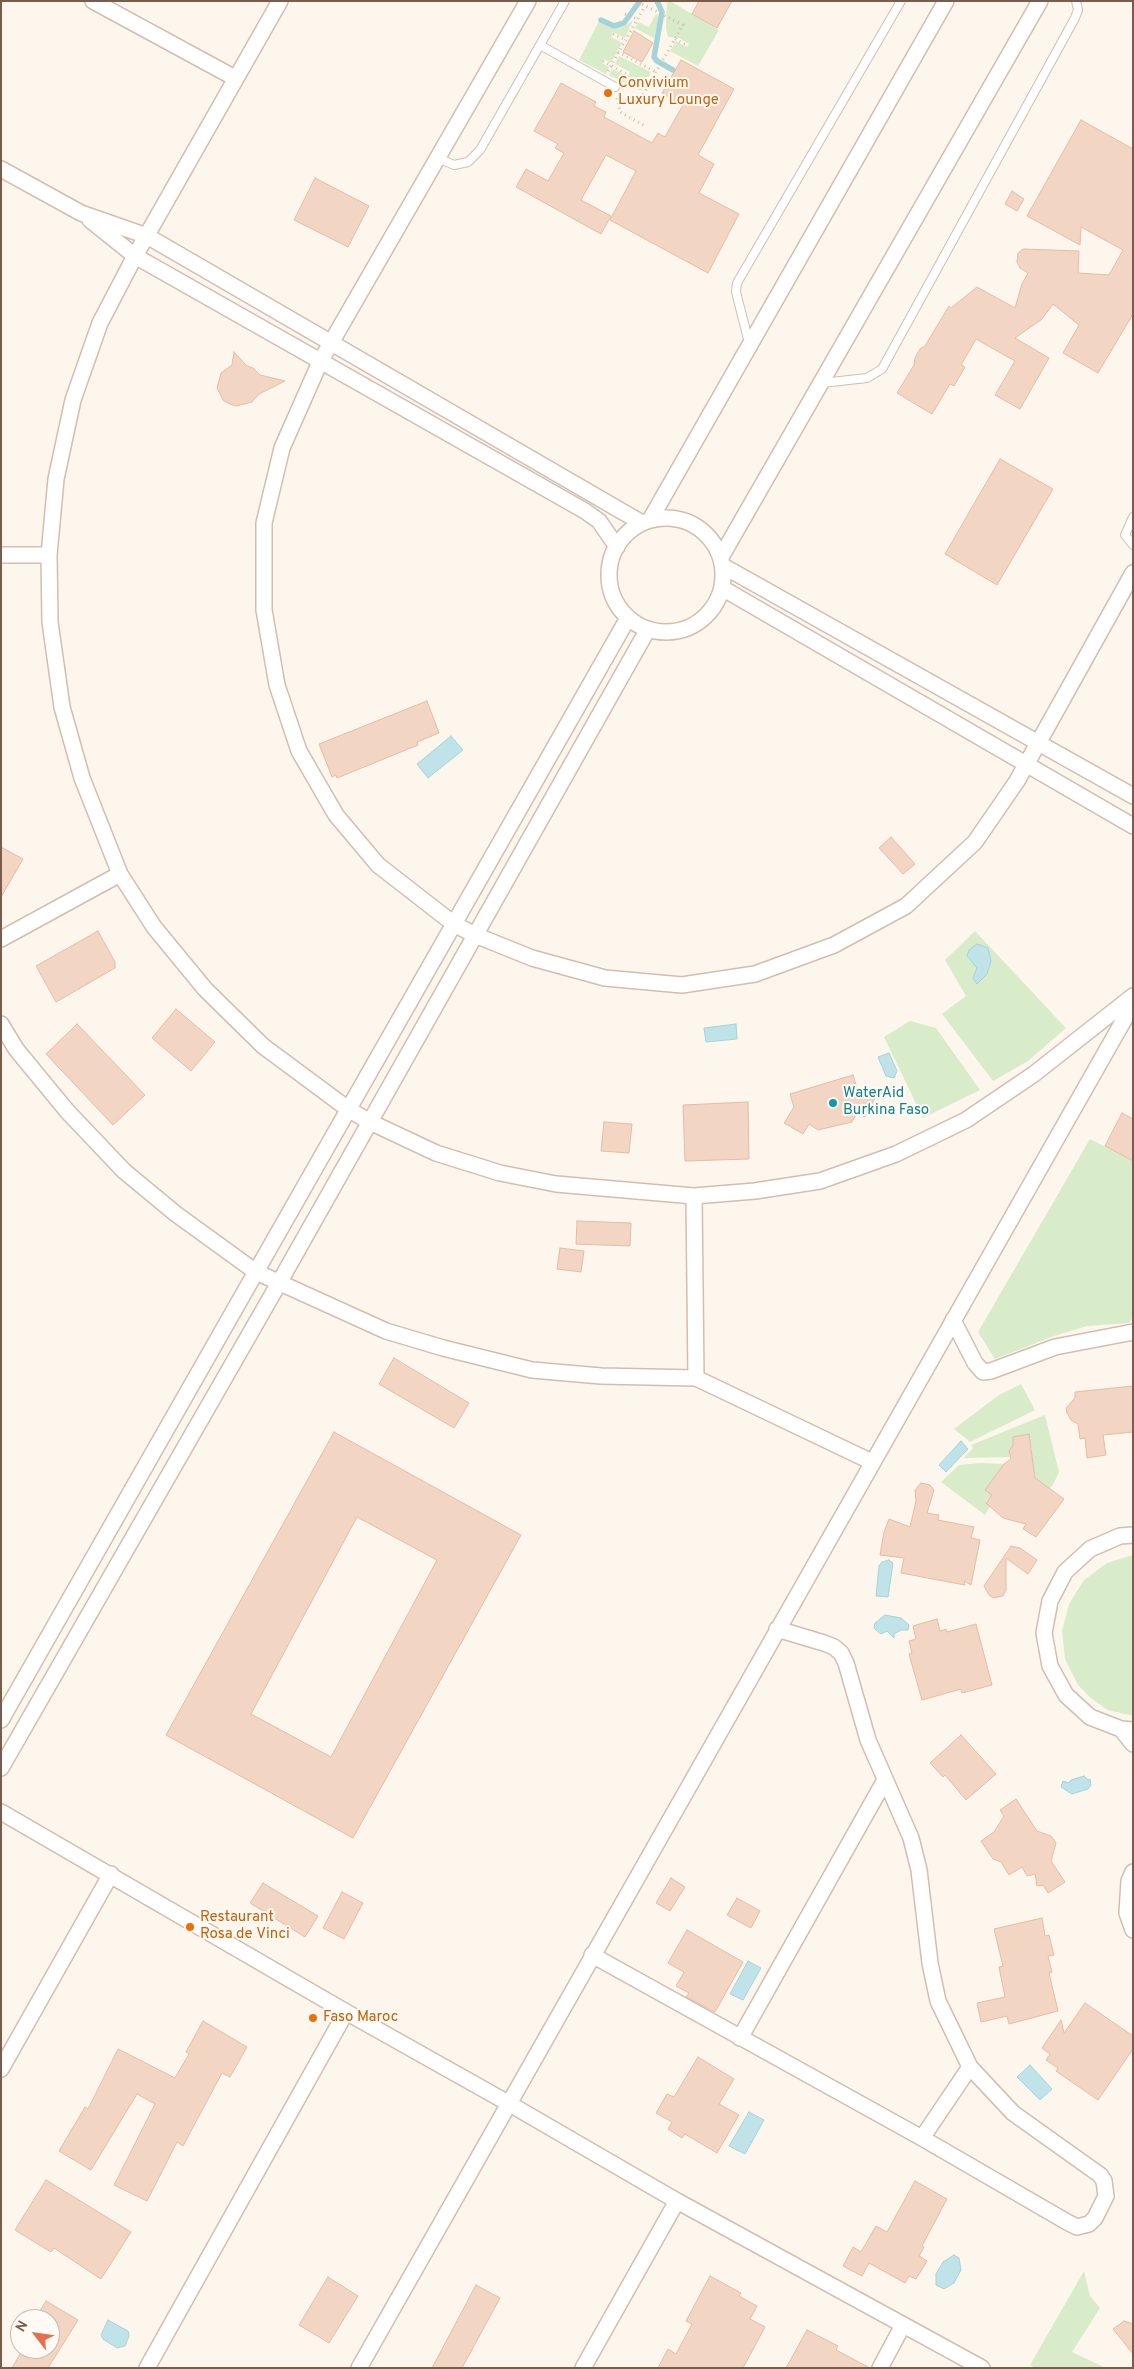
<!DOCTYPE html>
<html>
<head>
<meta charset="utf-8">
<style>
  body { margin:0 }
  #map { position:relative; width:1134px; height:2369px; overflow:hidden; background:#fdf6ec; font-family:Overpass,sans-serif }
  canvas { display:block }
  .frame { position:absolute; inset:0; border:2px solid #7a5c4d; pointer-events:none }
  .north { position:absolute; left:10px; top:2309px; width:50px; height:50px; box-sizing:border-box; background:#fffaf3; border:1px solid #cabbb1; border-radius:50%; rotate:300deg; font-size:14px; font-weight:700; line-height:20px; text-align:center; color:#7a5c4d }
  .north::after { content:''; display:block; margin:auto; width:18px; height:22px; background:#e76f51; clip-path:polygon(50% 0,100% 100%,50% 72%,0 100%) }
</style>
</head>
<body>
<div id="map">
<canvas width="1134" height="2369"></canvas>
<div class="frame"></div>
<div class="north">N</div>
</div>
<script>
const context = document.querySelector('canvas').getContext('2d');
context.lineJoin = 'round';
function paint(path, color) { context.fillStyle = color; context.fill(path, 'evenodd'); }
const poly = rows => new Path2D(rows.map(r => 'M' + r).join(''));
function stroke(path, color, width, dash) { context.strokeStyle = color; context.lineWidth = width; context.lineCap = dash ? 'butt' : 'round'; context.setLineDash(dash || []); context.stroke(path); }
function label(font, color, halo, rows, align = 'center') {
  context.font = font + ' Overpass,sans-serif'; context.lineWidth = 4; context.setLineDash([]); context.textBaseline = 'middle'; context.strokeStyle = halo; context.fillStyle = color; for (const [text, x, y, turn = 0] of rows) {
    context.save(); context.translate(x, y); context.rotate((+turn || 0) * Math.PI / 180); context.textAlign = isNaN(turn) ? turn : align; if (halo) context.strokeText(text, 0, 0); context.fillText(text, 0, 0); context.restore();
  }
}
paint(poly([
  [667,1,670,1,719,30,698,66,670,51,676,41,687,47,689,44,679,38,668,37,666,28],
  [656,14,659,16,654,38,635,28,638,22,649,27],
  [633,20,625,38,613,32,611,37,622,43,611,63,604,59,602,63,609,67,606,74,579,60,599,21,614,29,625,26],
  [619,56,651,72,641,91,609,75,612,69,628,76,630,72,615,64],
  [975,931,1066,1028,1028,1061,993,1081,942,1014,966,996,945,960],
  [910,1021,936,1028,980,1090,923,1118,884,1037],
  [1090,1139,1133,1161,1133,1317,1129,1323,1087,1326,1054,1336,995,1359,978,1332],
  [1021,1384,1035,1410,970,1442,954,1429,999,1395],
  [1045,1415,1059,1472,1053,1485,1042,1497,1022,1481,1035,1477,1035,1474,1025,1455,1032,1453,1029,1434,1013,1437,1013,1448,1009,1451,1010,1457,964,1458,973,1448,971,1445],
  [981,1463,1004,1464,992,1495,986,1501,986,1503,991,1505,985,1515,941,1482,959,1465],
  [1133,1555,1133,1716,1108,1710,1092,1699,1078,1685,1065,1659,1062,1631,1069,1604,1084,1580,1107,1563],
  [1084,2271,1090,2296,1100,2308,1072,2352,1106,2368,1035,2368,1030,2365]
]), '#d8ecc9');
const water = poly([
  [451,736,463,750,428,778,417,764,451,736],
  [977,944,988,948,991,961,987,974,977,984,973,978,977,968,967,956,969,950,977,944],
  [736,1024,737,1039,706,1042,704,1028,736,1024],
  [889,1053,897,1071,894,1078,886,1076,878,1057,889,1053],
  [961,1441,968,1449,946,1472,939,1465,961,1441],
  [889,1560,893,1563,888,1597,876,1596,879,1566,882,1562,889,1560],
  [885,1615,901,1618,909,1625,908,1630,901,1630,894,1634,894,1638,887,1631,881,1634,877,1631,874,1628,875,1623,885,1615],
  [1084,1776,1088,1780,1090,1779,1091,1785,1088,1789,1072,1794,1061,1787,1063,1781,1069,1783,1071,1780,1084,1776],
  [748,1961,761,1968,743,2000,730,1994,748,1961],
  [1030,2065,1052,2089,1040,2100,1017,2077,1030,2065],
  [749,2112,764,2120,745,2154,729,2146,749,2112],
  [954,2255,959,2258,961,2270,954,2283,944,2289,936,2285,936,2274,943,2262,954,2255],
  [108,2320,128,2331,129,2336,125,2346,117,2348,103,2339,101,2335,108,2320]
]);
paint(water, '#bfe3e8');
stroke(water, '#a5d3da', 1);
stroke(poly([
  [657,1,662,12,654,57,657,61,673,70],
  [601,20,614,26,624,23,640,1]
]), '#a5d3da', 5.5);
const building = poly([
  [699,1,732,1,717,28,692,14,699,1],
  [634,31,653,43,642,62,623,52,634,31],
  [681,60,734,89,698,155,714,164,699,193,739,214,708,273,610,220,636,171,606,155,581,200,611,216,601,234,516,187,526,169,548,181,564,153,555,148,558,144,534,131,561,83,596,102,594,106,606,112,604,117,652,143,658,133,665,137,683,105,662,93,681,60],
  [1081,120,1133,149,1133,314,1098,373,1063,353,1079,325,1053,304,1042,319,1015,338,1049,358,1020,409,995,395,1015,361,976,339,961,365,965,367,954,386,950,384,932,414,897,393,914,365,915,358,920,349,925,346,949,306,951,308,977,287,1015,308,1022,284,1028,273,1020,268,1017,262,1018,253,1023,249,1079,251,1078,273,1109,275,1123,250,1081,227,1080,245,1027,216,1081,120],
  [315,178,369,206,348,247,294,220,315,178],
  [1012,191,1024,199,1017,211,1005,204,1012,191],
  [234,352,247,366,253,368,260,375,285,381,259,394,252,402,236,406,230,404,223,400,217,388,221,373,232,365,234,352],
  [1000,459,1053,489,997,585,945,554,1000,459],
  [427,701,439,733,417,742,418,745,337,778,336,775,332,777,319,744,427,701],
  [891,837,915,864,903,874,879,848,891,837],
  [1,847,23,859,1,897,1,847],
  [98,931,115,962,115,968,56,1002,36,966,98,931],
  [176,1009,215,1042,191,1071,152,1038,176,1009],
  [77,1024,145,1095,113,1125,46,1054,77,1024],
  [853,1075,857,1088,875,1098,865,1117,857,1113,852,1122,818,1130,809,1124,803,1134,784,1123,794,1107,790,1094,853,1075],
  [748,1102,749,1159,685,1161,683,1105,748,1102],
  [1122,1113,1133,1119,1133,1161,1105,1146,1122,1113],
  [604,1122,632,1124,629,1153,601,1151,604,1122],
  [577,1221,631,1223,630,1246,576,1244,577,1221],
  [560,1248,584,1251,581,1272,557,1269,560,1248],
  [394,1358,469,1403,454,1428,379,1384,394,1358],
  [1133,1386,1133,1432,1103,1435,1106,1455,1087,1458,1085,1438,1080,1439,1078,1424,1071,1420,1067,1413,1066,1408,1075,1398,1075,1392,1133,1386],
  [334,1432,521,1535,353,1838,166,1735,334,1432],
  [357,1517,437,1560,331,1757,251,1714,357,1517],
  [1029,1434,1035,1478,1064,1499,1036,1537,1023,1529,1026,1524,1003,1518,986,1503,992,1495,985,1490,1004,1464,1011,1459,1009,1451,1013,1445,1013,1437,1029,1434],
  [921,1483,930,1485,934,1490,927,1513,939,1515,938,1520,974,1527,971,1538,980,1540,971,1585,964,1581,965,1585,901,1573,904,1558,880,1555,884,1532,889,1519,910,1527,916,1501,915,1490,921,1483],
  [1011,1546,1020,1548,1037,1560,1028,1574,1006,1558,1006,1590,1003,1596,993,1598,989,1595,984,1586,1011,1546],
  [937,1619,940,1631,946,1629,947,1632,976,1624,992,1685,962,1693,961,1689,922,1700,909,1654,912,1653,909,1641,916,1639,913,1626,937,1619],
  [961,1735,996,1774,966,1800,945,1775,943,1777,930,1763,961,1735],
  [1016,1799,1037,1831,1051,1836,1056,1843,1051,1861,1065,1882,1048,1893,1043,1885,1037,1886,1035,1874,1027,1876,1022,1867,1009,1875,1001,1862,993,1859,981,1841,994,1832,1004,1816,1000,1810,1016,1799],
  [671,1878,685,1887,670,1911,656,1903,671,1878],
  [263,1883,318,1916,305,1937,250,1903,263,1883],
  [342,1892,363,1903,344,1939,323,1928,342,1892],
  [737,1898,760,1911,751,1928,727,1915,737,1898],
  [1042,1918,1045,1936,1049,1935,1054,1955,1048,1956,1052,1972,1049,1973,1058,2011,1009,2024,1007,2016,981,2022,977,2003,1005,1997,999,1967,1003,1966,994,1929,1042,1918],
  [687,1930,743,1962,715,2012,686,1997,689,1993,676,1986,684,1972,668,1963,687,1930],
  [1085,2003,1133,2036,1133,2049,1098,2100,1056,2071,1058,2068,1046,2060,1050,2054,1042,2048,1061,2020,1064,2033,1085,2003],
  [203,2021,247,2047,230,2077,222,2073,183,2146,177,2142,147,2201,114,2185,155,2104,137,2094,91,2170,59,2151,85,2107,88,2109,118,2049,175,2078,189,2054,186,2052,203,2021],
  [698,2057,734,2079,719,2104,739,2115,717,2153,685,2134,682,2138,668,2129,672,2122,656,2113,667,2094,674,2097,698,2057],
  [46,2180,131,2232,101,2279,54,2248,51,2252,15,2230,46,2180],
  [915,2181,947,2199,922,2246,924,2247,919,2256,927,2261,916,2279,909,2276,905,2283,869,2263,862,2276,843,2266,853,2247,861,2252,876,2226,887,2232,915,2181],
  [710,2276,741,2293,739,2296,757,2306,750,2319,765,2327,743,2368,658,2368,668,2349,676,2354,692,2324,686,2321,710,2276],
  [328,2277,358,2296,329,2343,299,2325,328,2277],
  [476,2285,500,2298,462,2368,432,2368,476,2285],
  [46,2301,78,2320,48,2368,12,2368,23,2349,50,2349,50,2319,35,2319,46,2301],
  [1124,2321,1133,2324,1133,2354,1113,2329,1124,2321],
  [807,2330,838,2346,836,2350,870,2368,786,2368,807,2330]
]);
paint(building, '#f3d5c3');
stroke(building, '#e6bba3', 1);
const lane = poly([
  [540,45,615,87],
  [438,158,454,165,468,162,480,150,565,1],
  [749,343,736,292,737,283,901,1],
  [822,383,867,378,882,369,1075,18,1078,10,1076,1],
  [1133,517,1125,535,1133,545]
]);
const street = poly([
  [93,1,235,78],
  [280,1,135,256,100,323,73,400,56,479,49,555,50,622,62,707,82,778,120,874,154,927,205,989,263,1046,348,1109,370,1122,436,1153,500,1173,556,1184,694,1196,755,1191,820,1181,896,1154,966,1120,1034,1074,1133,996],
  [528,1,320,362,282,448,264,523,264,610,277,685,299,751,336,815,378,865,454,924,475,935,532,958,605,978,682,985,755,974,834,945,906,906,975,842,1017,781,1133,573],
  [1,169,81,213,147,236,642,523],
  [90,220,135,256,585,511,599,521,617,547],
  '609 575a57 57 0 1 1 114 0a57 57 0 1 1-114 0Z',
  [650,520,946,1],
  [1,555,49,555],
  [721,557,1040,1],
  [723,566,1133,796],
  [722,588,1133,826],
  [1,939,120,874],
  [1,1024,16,1049,67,1111,124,1171,176,1214,256,1272,386,1331,443,1348,532,1370,601,1376,696,1378],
  [694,1196,696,1378,872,1462],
  [953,1320,975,1363,983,1372,991,1371,1055,1347,1133,1332],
  [1133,1535,1120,1536,1090,1549,1065,1572,1050,1601,1044,1633,1050,1666,1066,1695,1090,1717,1121,1729,1133,1730],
  [777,1629,824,1643,834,1647,841,1653,846,1663,868,1740,911,1838,919,1870,930,1963,938,2001,970,2067,922,2138],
  [1,1720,628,618],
  [1121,1729,1133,1744],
  [1,1768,279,1283,648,629],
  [1,1812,346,2012,508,2103,677,2201,982,2368],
  [1133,1872,1129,1881,1127,1913,1133,1930],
  [592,1955,922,2138,1067,2222,1077,2227,1089,2224,1095,2218,1106,2196,1104,2181,1100,2175,1013,2113,970,2067],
  [740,2038,885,1780],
  [1,2069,111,1874],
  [147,2368,346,2012],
  [359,2368,1133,1004],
  [583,2368,677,2201],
  [880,2368,903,2325]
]);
stroke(lane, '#d1beb0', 10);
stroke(street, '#d1beb0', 18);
stroke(poly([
  [625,14,637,19],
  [613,34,625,40],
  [675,39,687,45],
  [618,52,656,72],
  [603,61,628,75],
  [608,71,645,6],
  [621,97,637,105,683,25,636,1],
  [617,98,620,112,645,126]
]), '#d9b8a5', 3, [1, 4]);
stroke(lane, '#fff', 8);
stroke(street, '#fff', 15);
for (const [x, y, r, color] of [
  [608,93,5,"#e8710a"],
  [833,1103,5,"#0f9aa8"],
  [190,1927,5,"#e8710a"],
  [313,2018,5,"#e8710a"]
]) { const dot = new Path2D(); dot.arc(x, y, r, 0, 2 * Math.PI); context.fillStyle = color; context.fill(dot); stroke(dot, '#fffaf3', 2); }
label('15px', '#c56008', '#fffaf3', [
  ["Convivium",618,84],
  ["Luxury Lounge",618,101],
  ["Restaurant",200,1918],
  ["Rosa de Vinci",200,1935],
  ["Faso Maroc",323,2018]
], 'left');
label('15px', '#0d838f', '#fffaf3', [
  ["WaterAid",843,1094],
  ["Burkina Faso",843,1111]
], 'left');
</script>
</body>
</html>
